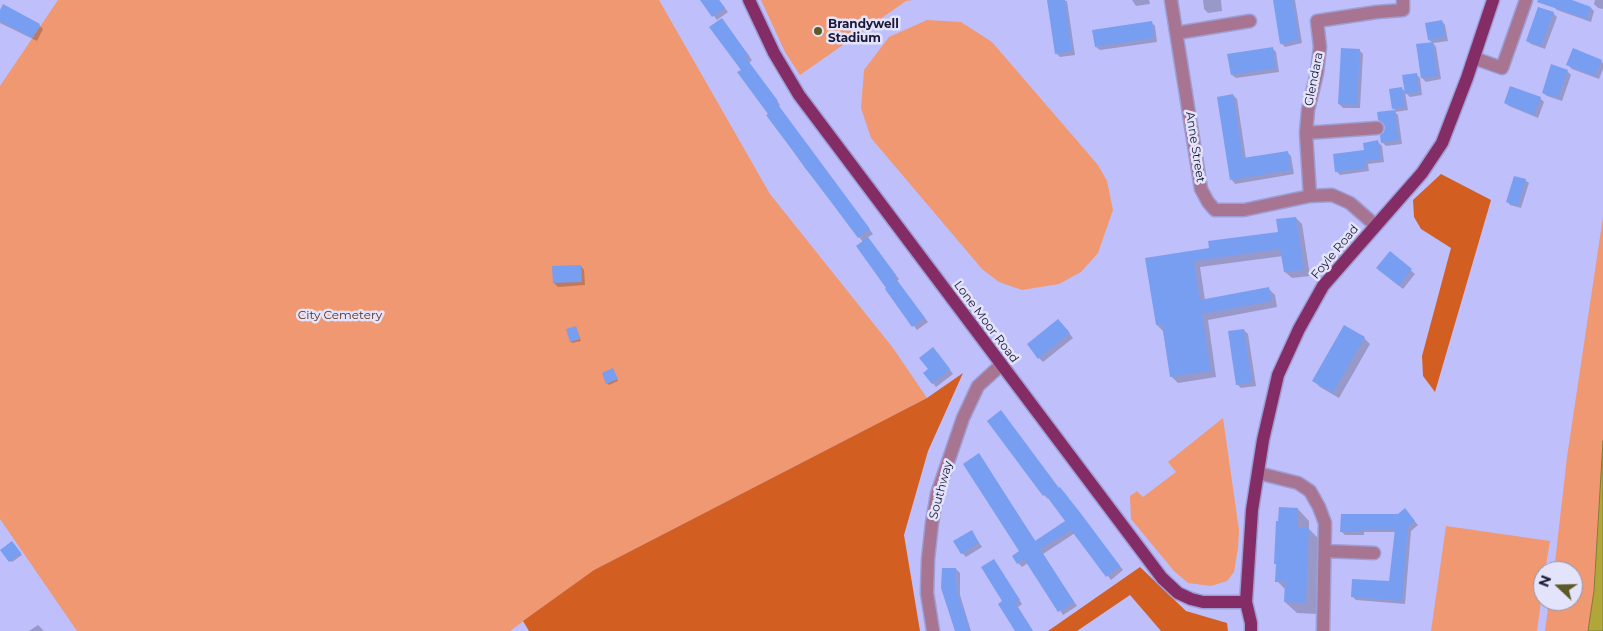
<!DOCTYPE html>
<html>
<head>
<meta charset="utf-8">
<style>
  body { margin:0 }
  #map { position:relative; width:1603px; height:631px; overflow:hidden; background:#bfbffc; font-family:Montserrat,sans-serif }
  canvas { display:block }
  .north { position:absolute; left:1533px; top:561px; width:50px; height:50px; box-sizing:border-box; background:#e3e4fb; border:1px solid #9393ac; border-radius:50%; rotate:291deg; font-size:14px; font-weight:700; line-height:20px; text-align:center; color:#1b1935 }
  .north::after { content:''; display:block; margin:auto; width:18px; height:22px; background:#5e5a26; clip-path:polygon(50% 0,100% 100%,50% 72%,0 100%) }
</style>
</head>
<body>
<div id="map">
<canvas width="1603" height="631"></canvas>
<div class="north">N</div>
</div>
<script>
const context = document.querySelector('canvas').getContext('2d');
context.lineJoin = 'round';
function paint(path, color) { context.fillStyle = color; context.fill(path, 'evenodd'); }
const poly = rows => new Path2D(rows.map(r => 'M' + r).join(''));
function stroke(path, color, width, dash) { context.strokeStyle = color; context.lineWidth = width; context.lineCap = dash ? 'butt' : 'round'; context.setLineDash(dash || []); context.stroke(path); }
function label(font, color, halo, rows, align = 'center') {
  context.font = font + ' Montserrat,sans-serif'; context.lineWidth = 5; context.setLineDash([]); context.textBaseline = 'middle'; context.strokeStyle = halo; context.fillStyle = color; for (const [text, x, y, turn = 0] of rows) {
    context.save(); context.translate(x, y); context.rotate((+turn || 0) * Math.PI / 180); context.textAlign = isNaN(turn) ? turn : align; if (halo) context.strokeText(text, 0, 0); context.fillText(text, 0, 0); context.restore();
  }
}
paint(poly([
  [58,0,659,0,770,194,893,348,927,398,594,570,510,631,77,631,0,519,0,86],
  [761,0,914,0,906,1,800,75,785,52],
  [927,20,961,22,992,42,1098,165,1107,181,1113,210,1098,253,1081,272,1059,284,1022,290,999,282,982,269,871,138,861,108,864,70,889,37],
  [1603,217,1603,441,1594,591,1591,621,1588,631,1545,631,1549,601,1573,601,1573,571,1554,571,1567,457],
  [1223,418,1239,530,1238,548,1234,572,1227,581,1211,586,1188,583,1174,571,1131,519,1130,496,1137,491,1143,497,1176,472,1168,462],
  [1446,526,1550,541,1545,571,1543,571,1543,587,1537,631,1431,631]
]), '#f09871');
paint(poly([
  [1441,174,1491,200,1435,392,1423,376,1422,356,1451,248,1421,229,1414,217,1413,200],
  [963,373,928,451,904,535,920,631,529,631,523,621,594,570,927,398],
  [1140,567,1186,611,1227,623,1228,631,1161,631,1130,595,1077,631,1048,631]
]), '#d25e21');
const water = poly([
  [1603,441,1603,631,1588,631,1594,591,1603,441]
]);
paint(water, '#b0a738');
stroke(water, '#837c37', 1);
paint(poly([
  [702,0,719,0,728,12,717,20],
  [1048,0,1067,1,1075,55,1060,57,1056,53],
  [1132,0,1149,0,1150,4,1136,6],
  [1203,0,1221,0,1222,11,1208,13,1204,9],
  [1274,0,1295,0,1302,43,1285,47,1281,43],
  [1555,0,1568,0,1591,8,1594,11,1591,22,1557,10,1553,6],
  [1595,0,1603,0,1603,9,1598,8,1594,4],
  [0,13,39,25,43,29,37,41,0,23],
  [1553,13,1557,17,1545,49,1531,44,1527,41],
  [1442,21,1445,25,1448,41,1433,43,1436,47,1441,79,1426,82,1422,78,1418,45,1433,43,1429,40],
  [1151,22,1155,26,1157,42,1100,50,1096,47],
  [725,24,752,60,749,63,780,105,778,107,873,234,867,238,899,279,897,281,928,322,917,330,886,290,888,288,863,242,805,168,768,115,770,114,742,70],
  [1272,48,1276,52,1279,72,1236,78,1232,75],
  [1359,50,1363,54,1360,108,1343,108,1339,104],
  [1601,61,1603,63,1603,69,1599,79,1572,69,1568,65],
  [1567,71,1571,75,1562,101,1547,96,1543,93],
  [1416,74,1420,78,1422,95,1410,97,1405,92,1408,110,1395,112,1398,115,1402,144,1386,146,1382,142,1385,133,1386,125,1379,119,1378,114,1396,111,1393,108,1401,88,1406,92],
  [1233,95,1237,99,1246,159,1288,153,1291,156,1294,174,1235,184,1232,180],
  [1540,98,1544,102,1538,118,1509,106,1505,103],
  [1378,142,1382,146,1384,162,1368,164,1369,171,1340,175,1336,171],
  [1525,180,1529,183,1521,208,1510,205,1507,201],
  [1296,218,1302,224,1310,276,1292,278,1285,272,1283,256,1200,267,1205,300,1269,289,1275,295,1277,307,1208,320,1216,377,1178,383,1171,376,1163,331,1157,325,1147,259,1211,249,1279,233],
  [1390,253,1415,274,1403,289,1382,272],
  [581,266,584,270,585,285,558,287,554,283],
  [1062,324,1073,338,1043,362,1039,358],
  [576,327,581,341,572,343,571,342],
  [1244,330,1248,334,1256,386,1241,388,1237,384],
  [1364,338,1370,344,1339,398,1320,387,1314,381],
  [937,352,953,374,936,387,933,383],
  [613,370,618,381,609,385,607,383],
  [989,421,1063,492,1123,570,1111,580,1075,533,1043,554,1077,606,1063,615,1028,563,1022,567,1018,563,1021,552,982,459,1036,542,1067,521,1049,498,1048,499,1044,495],
  [1298,509,1309,521,1309,529,1320,540,1317,614,1297,613,1285,602,1286,590,1277,581,1277,566,1275,563],
  [1408,514,1418,525,1411,531,1405,604,1356,600,1353,597,1390,582,1396,532,1364,532,1364,535,1345,535,1342,532],
  [971,531,982,547,966,557,962,553],
  [14,544,22,555,12,562,10,561],
  [994,560,1022,604,1018,607,1033,631,1017,631,1004,602],
  [956,569,960,573,960,595,971,631,957,631],
  [38,625,44,631,29,631]
]), '#0003');
paint(poly([
  [700,0,719,0,725,8,712,17],
  [1047,0,1065,0,1072,51,1055,54],
  [1273,0,1293,0,1299,40,1280,44],
  [1538,0,1572,0,1591,7,1587,19,1537,2],
  [3,4,40,24,33,38,0,21,0,10],
  [1538,7,1554,12,1541,46,1526,41],
  [722,18,749,56,746,58,778,101,776,102,870,229,858,238,766,115,768,114,737,72,741,70,709,27],
  [1442,20,1445,37,1428,40,1425,23],
  [1152,21,1154,38,1095,47,1092,30],
  [1433,42,1438,76,1421,78,1416,44],
  [1273,47,1276,68,1231,75,1227,54],
  [1341,48,1360,49,1357,105,1338,104],
  [1573,48,1602,60,1595,76,1566,65],
  [1551,64,1568,70,1558,98,1542,93],
  [1417,73,1419,92,1405,94,1402,75],
  [1510,86,1541,97,1534,115,1504,103],
  [1402,87,1405,107,1392,109,1389,89],
  [1233,94,1243,158,1288,151,1291,170,1230,180,1217,97],
  [1395,110,1399,140,1381,143,1380,135,1384,132,1385,127,1383,123,1378,120,1377,112],
  [1378,140,1381,159,1365,161,1366,168,1335,172,1333,154,1364,150,1363,143],
  [1514,176,1526,179,1518,206,1506,202],
  [1296,217,1304,270,1284,272,1280,249,1194,261,1200,300,1269,287,1272,301,1202,314,1211,371,1170,377,1162,324,1156,325,1145,258,1209,248,1208,241,1278,232,1276,219],
  [868,237,896,275,894,276,925,318,912,327,885,289,886,288,856,246],
  [1390,251,1412,269,1399,286,1376,268],
  [581,265,582,282,553,283,552,266],
  [1058,319,1070,333,1038,359,1027,344],
  [1344,325,1365,337,1333,393,1312,381],
  [576,326,580,339,570,342,566,329],
  [1244,329,1252,382,1236,385,1228,331],
  [933,347,950,369,932,384,923,373,928,369,919,358],
  [613,368,618,379,606,384,602,373],
  [1001,410,1059,488,1060,487,1082,515,1120,566,1106,577,1071,530,1040,549,1074,602,1058,612,1024,559,1017,564,1012,556,1019,551,963,464,979,453,1035,541,1065,521,1045,494,1043,496,987,421],
  [1279,507,1298,508,1297,527,1309,528,1306,603,1284,602,1285,582,1275,582,1276,564,1274,564,1276,521,1278,521],
  [1405,508,1415,521,1408,527,1402,601,1351,597,1352,579,1389,581,1395,529,1361,529,1361,532,1340,532,1341,514,1398,514],
  [972,530,979,543,961,554,953,541],
  [12,541,21,553,9,562,0,550],
  [994,559,1020,600,1015,603,1033,631,1015,631,998,604,1002,601,981,567],
  [942,568,956,568,957,591,970,631,955,631,941,588]
]), '#779ef1');
const minor = poly([
  [1171,0,1201,189,1208,202,1215,210,1244,210,1310,196,1332,195,1350,203,1375,225],
  [1177,33,1250,21],
  [1474,58,1502,68,1526,0],
  [1306,133,1377,128],
  [1310,196,1306,133,1308,110,1317,73,1320,47,1317,21,1377,12,1403,10,1403,0],
  [1258,473,1298,483,1310,491,1319,507,1325,523,1323,631],
  [1325,551,1374,553],
  [933,631,927,593,928,559,932,523,937,494,963,418,978,386,1001,365]
]);
const major = poly([
  [749,0,774,53,799,95,1162,578,1178,593,1191,599,1203,602,1246,602],
  [1251,631,1251,623,1246,602,1252,510,1263,440,1278,375,1299,329,1323,286,1422,173,1442,143,1467,78,1493,0]
]);
stroke(minor, '#9e9ed4', 15);
stroke(major, '#9e9ed4', 15);
stroke(minor, '#a77591', 12);
stroke(major, '#842c65', 12);
for (const [x, y, r, color] of [
  [818,31,5,"#5e5a26"]
]) { const dot = new Path2D(); dot.arc(x, y, r, 0, 2 * Math.PI); context.fillStyle = color; context.fill(dot); stroke(dot, '#e3e4fb', 2); }
label('bold 12px', '#1b1935', '#e3e4fb', [
  ["Brandywell",828,24],
  ["Stadium",828,38]
], 'left');
label('12px', '#1b1935', '#e3e4fb', [
  ["Glendara",1314,79,-79],
  ["Anne Street",1195,147,81],
  ["Foyle Road",1335,252,-50],
  ["Lone Moor Road",986,322,53],
  ["Southway",941,490,-75]
]);
label('12px', '#5d2e18', '#e3e4fb', [
  ["City Cemetery",340,315]
]);
</script>
</body>
</html>
